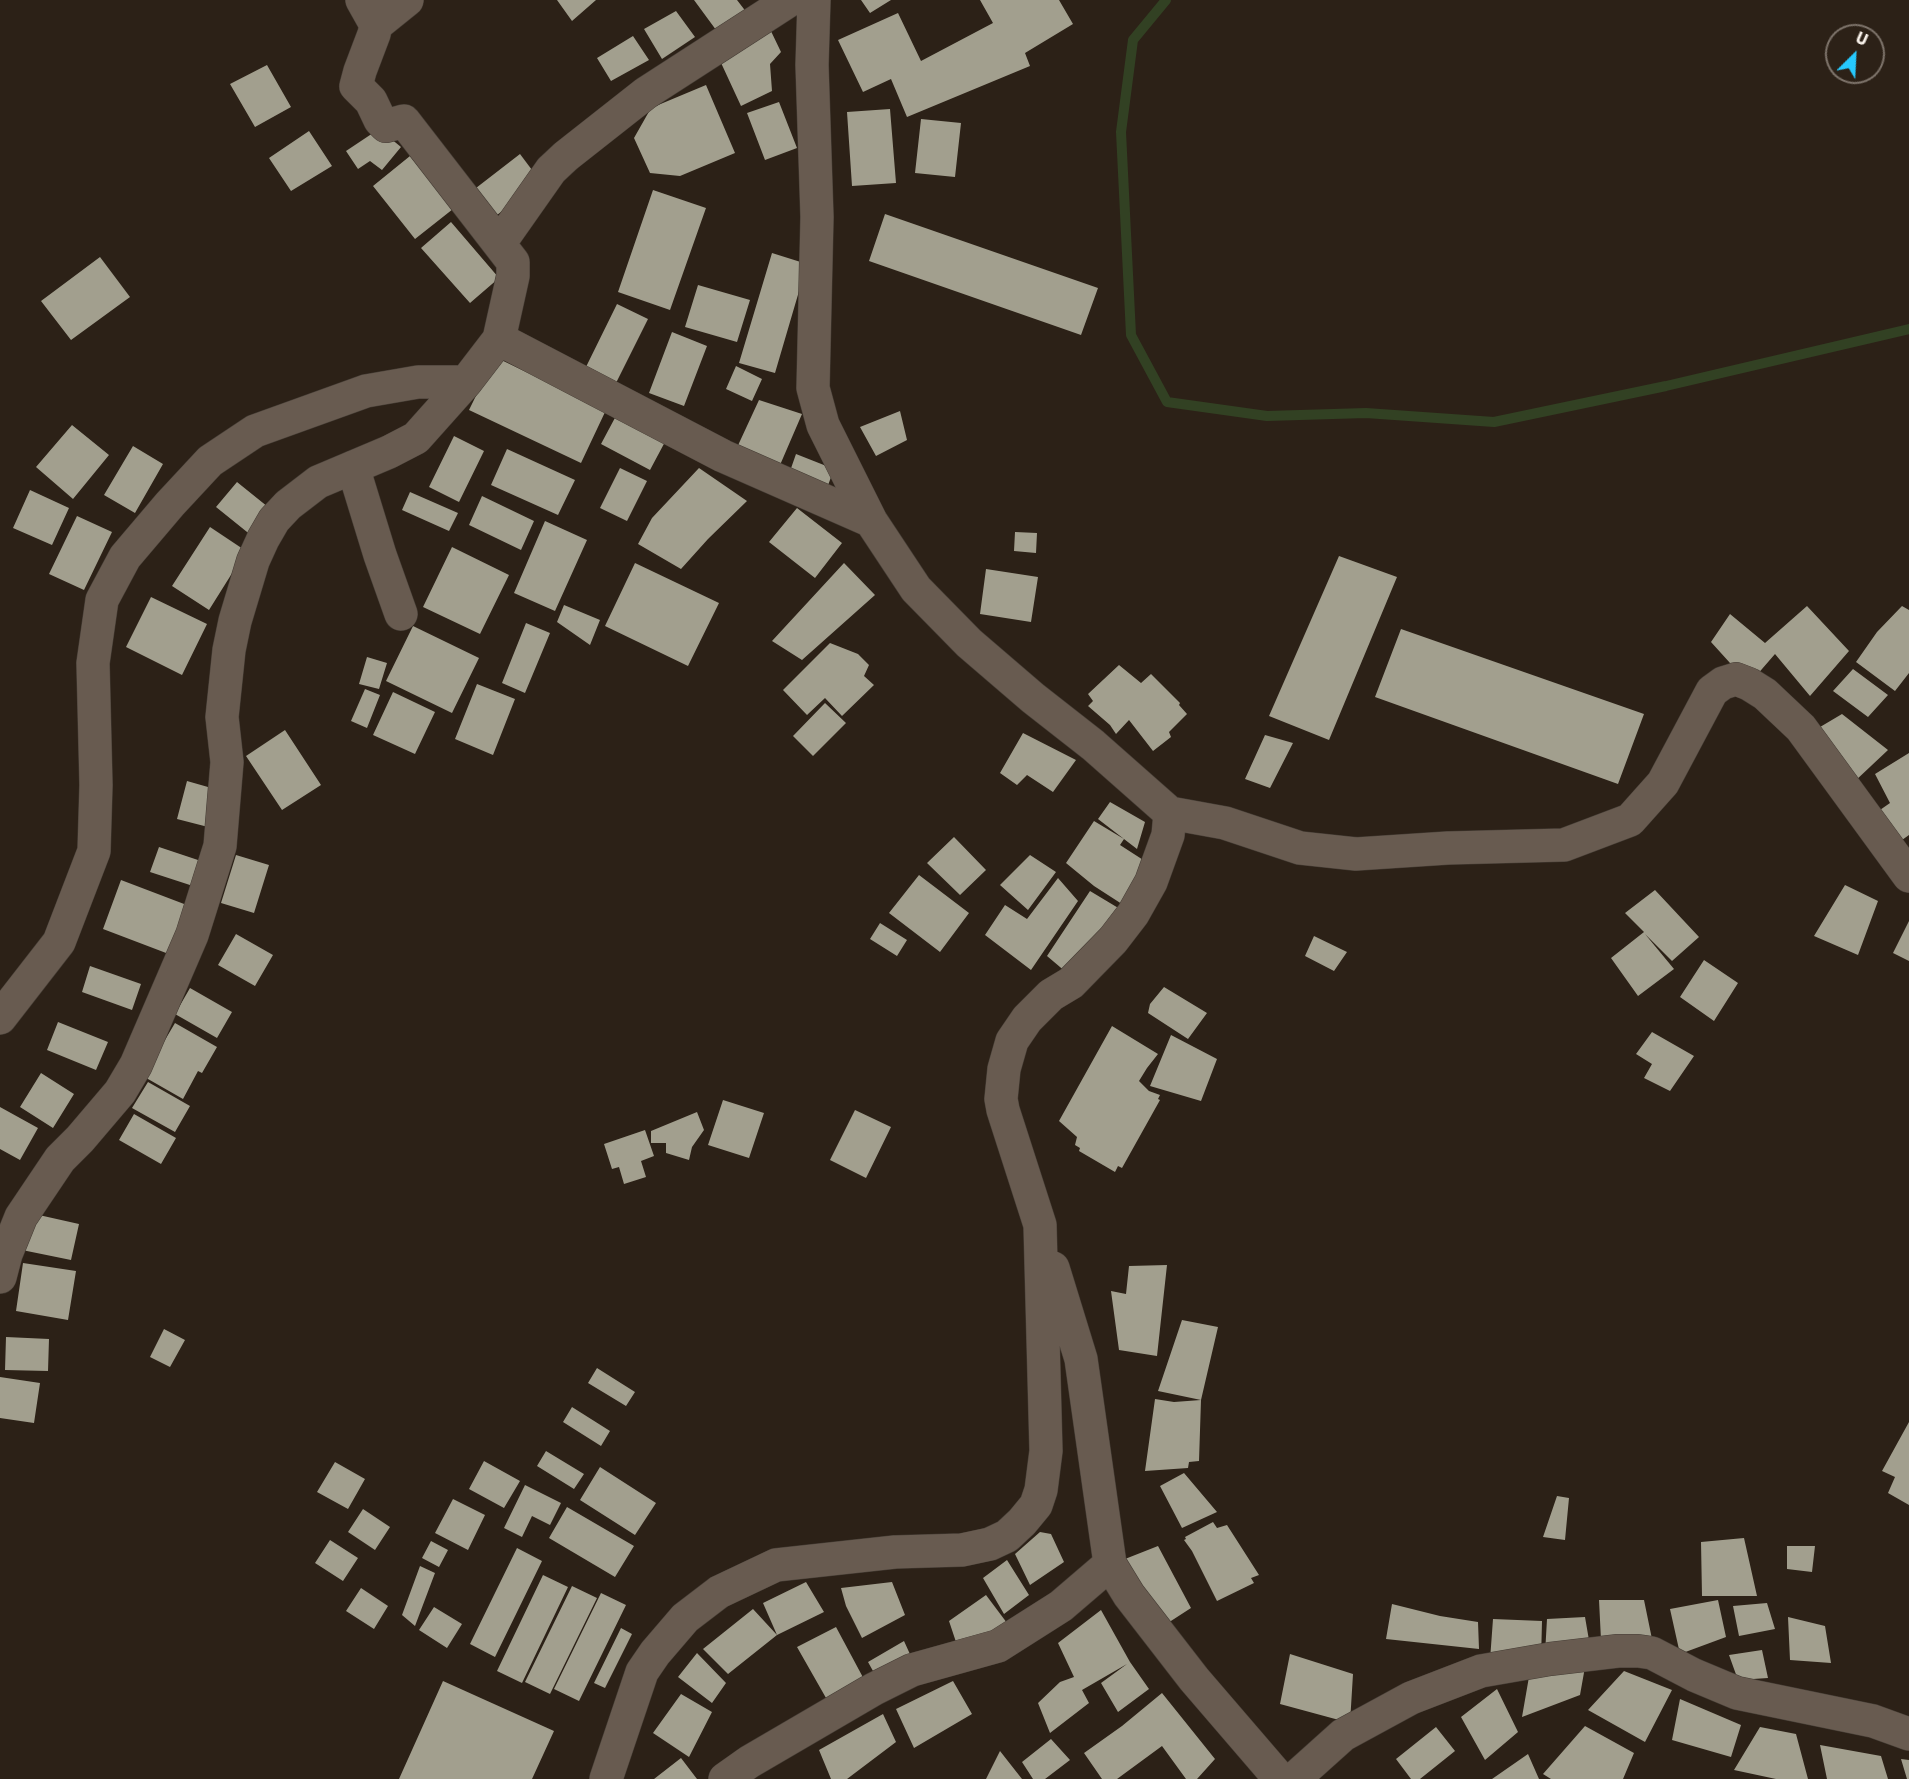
<!DOCTYPE html>
<html>
<head>
<meta charset="utf-8">
<style>
  body { margin:0 }
  #map { position:relative; width:1909px; height:1779px; overflow:hidden; background:#2c2117; font-family:Jost,sans-serif }
  canvas { display:block }
  .north { position:absolute; left:1825px; top:24px; width:60px; height:60px; box-sizing:border-box; background:#2c2117; border:2px solid #7e746b; border-radius:50%; rotate:24deg; font-size:16px; font-weight:700; line-height:24px; text-align:center; color:#f8f1ea }
  .north::after { content:''; display:block; margin:auto; width:21px; height:27px; background:#26c9fe; clip-path:polygon(50% 0,100% 100%,50% 72%,0 100%) }
</style>
</head>
<body>
<div id="map">
<canvas width="1909" height="1779"></canvas>
<div class="north">U</div>
</div>
<script>
const context = document.querySelector('canvas').getContext('2d');
context.lineJoin = 'round';
const poly = rows => new Path2D(rows.map(r => 'M' + r).join(''));
function stroke(path, color, width, dash) { context.strokeStyle = color; context.lineWidth = width; context.lineCap = dash ? 'butt' : 'round'; context.setLineDash(dash || []); context.stroke(path); }
function paint(path, color) { context.fillStyle = color; context.fill(path, 'evenodd'); }
stroke(poly([
  [1166,0,1133,40,1121,132,1131,335,1167,402,1267,416,1366,413,1494,422,1666,386,1909,329]
]), '#324123', 10);
paint(poly([
  [557,0,596,0,572,21],
  [694,0,737,0,747,13,719,34],
  [861,0,891,0,870,13],
  [980,0,1059,0,1073,24,1025,53,1030,66,907,117,891,79,863,92,838,40,898,13,921,61,993,23],
  [676,11,695,37,662,59,644,29],
  [769,27,781,52,770,64,772,91,741,106,716,52],
  [633,36,649,60,611,81,597,58],
  [267,65,291,107,255,127,230,84],
  [706,85,735,153,680,176,650,173,634,138,651,108],
  [779,102,797,148,765,160,747,113],
  [890,109,896,183,852,186,847,112],
  [921,119,961,123,955,177,915,173],
  [379,129,401,147,382,170,370,161,358,169,346,151],
  [309,131,332,166,291,191,269,158],
  [520,154,541,182,497,215,476,188],
  [410,156,453,209,415,239,373,186],
  [653,190,706,208,670,310,618,292],
  [885,214,1098,288,1081,335,869,261],
  [451,222,499,278,470,303,421,248],
  [772,253,807,264,775,373,739,363],
  [100,257,130,297,71,340,41,301],
  [698,285,750,300,737,342,685,327],
  [617,304,648,319,614,387,584,371],
  [672,332,707,346,684,406,649,393],
  [495,357,606,410,581,463,469,410],
  [736,366,762,379,752,401,726,389],
  [759,400,802,414,777,472,734,454],
  [900,411,907,440,876,456,860,427],
  [617,414,666,440,650,470,601,444],
  [72,425,109,455,73,499,36,467],
  [454,436,484,451,459,502,429,487],
  [133,446,163,464,135,513,104,495],
  [507,449,575,480,558,515,491,485],
  [796,454,834,469,827,488,789,474],
  [620,468,647,481,627,521,600,508],
  [699,468,747,501,708,539,681,569,638,544,652,518],
  [237,482,273,511,252,536,216,507],
  [30,490,69,508,52,545,13,528],
  [410,492,458,513,449,531,402,510],
  [482,496,534,521,521,550,469,525],
  [797,508,842,543,815,578,769,542],
  [77,516,112,532,84,590,49,574],
  [545,521,587,540,555,611,514,593],
  [210,527,246,551,209,610,172,586],
  [1015,532,1037,533,1036,553,1014,551],
  [452,547,509,575,480,634,423,607],
  [1339,556,1397,577,1329,740,1269,716],
  [635,563,719,603,688,666,605,626],
  [844,563,875,595,802,660,772,641],
  [986,569,1038,577,1031,622,980,614],
  [151,597,207,624,182,675,126,647],
  [564,605,600,620,590,645,557,622],
  [1807,606,1849,651,1810,696,1775,654,1749,684,1711,642,1730,614,1765,643],
  [1902,606,1909,610,1909,673,1895,691,1856,662,1877,632],
  [526,623,550,633,525,693,502,683],
  [413,626,479,658,452,713,386,681],
  [1401,629,1644,714,1618,784,1375,697],
  [830,643,858,654,869,665,864,676,874,685,842,716,825,698,807,715,783,690],
  [367,657,387,663,379,689,359,684],
  [1119,665,1141,683,1151,674,1180,703,1179,705,1187,714,1169,732,1171,737,1153,751,1129,720,1116,734,1110,725,1088,706,1093,701,1088,694],
  [1853,669,1888,695,1868,717,1833,691],
  [477,684,515,699,493,755,455,739],
  [365,689,380,695,367,728,351,721],
  [393,692,435,712,415,754,373,735],
  [825,703,846,723,813,756,793,736],
  [1842,714,1888,750,1854,782,1815,730],
  [285,730,321,785,282,810,246,756],
  [1023,733,1076,760,1053,792,1027,775,1017,785,1000,773],
  [1265,735,1293,743,1270,788,1245,779],
  [1909,753,1909,835,1895,845,1867,819,1890,803,1875,774],
  [187,781,222,791,212,828,177,819],
  [1110,802,1145,822,1137,849,1124,839,1120,845,1151,865,1125,906,1094,886,1066,863,1094,821,1124,839,1098,819],
  [954,837,986,870,960,895,927,863],
  [159,847,201,861,193,886,150,872],
  [236,855,269,865,254,913,221,903],
  [1030,855,1056,872,1028,910,1000,885],
  [919,875,969,913,940,952,889,913],
  [1058,878,1078,901,1031,970,985,935,1005,905,1027,919],
  [121,880,192,907,174,956,103,929],
  [1845,885,1878,901,1858,955,1814,936],
  [1655,890,1699,937,1672,961,1645,934,1674,969,1638,996,1611,958,1644,932,1625,913],
  [1090,891,1120,909,1073,978,1047,956],
  [1909,921,1909,961,1893,953],
  [880,923,907,940,897,956,870,939],
  [236,934,273,955,255,986,218,965],
  [1314,936,1347,952,1334,971,1305,956],
  [1704,960,1738,983,1714,1021,1680,997],
  [90,966,141,984,132,1010,82,992],
  [1164,987,1207,1013,1188,1039,1148,1013,1150,1004],
  [190,988,232,1012,217,1038,175,1014],
  [58,1022,108,1042,96,1070,47,1050],
  [175,1023,217,1047,202,1073,198,1071,183,1099,141,1075,159,1050],
  [1112,1026,1158,1054,1147,1068,1139,1081,1149,1091,1160,1095,1158,1099,1160,1100,1122,1168,1118,1166,1115,1172,1079,1151,1080,1148,1075,1145,1077,1137,1059,1121],
  [1652,1032,1694,1056,1670,1091,1644,1078,1652,1064,1636,1054],
  [1171,1035,1217,1059,1201,1101,1150,1086],
  [41,1073,74,1094,53,1128,20,1107],
  [148,1082,190,1106,175,1132,132,1108],
  [723,1100,764,1113,749,1158,708,1145],
  [0,1107,38,1128,20,1160,0,1149],
  [855,1110,891,1127,866,1178,830,1160],
  [697,1112,704,1130,692,1147,689,1160,666,1153,666,1143,651,1143,651,1131],
  [134,1114,176,1138,161,1164,119,1140],
  [645,1130,654,1156,641,1161,646,1177,624,1184,619,1167,612,1169,604,1144],
  [30,1213,79,1224,71,1260,22,1250],
  [23,1263,76,1271,68,1320,16,1311],
  [1167,1265,1157,1356,1119,1350,1111,1291,1126,1294,1129,1266],
  [1182,1320,1218,1327,1201,1400,1199,1461,1189,1462,1188,1468,1145,1471,1155,1399,1174,1402,1201,1400,1158,1391],
  [164,1329,185,1340,170,1367,150,1357],
  [6,1337,49,1339,48,1371,5,1370],
  [597,1368,635,1392,626,1406,588,1383],
  [0,1377,40,1383,34,1423,0,1418],
  [572,1407,610,1431,601,1446,563,1422],
  [1909,1422,1909,1505,1888,1493,1895,1477,1882,1471],
  [546,1451,584,1474,574,1489,537,1466],
  [484,1461,520,1481,504,1508,469,1489],
  [335,1462,365,1479,348,1509,317,1492],
  [600,1467,656,1503,635,1535,580,1500],
  [1184,1473,1217,1512,1182,1528,1160,1486],
  [525,1485,561,1503,550,1525,532,1516,522,1537,504,1528],
  [1557,1496,1569,1498,1565,1540,1543,1537],
  [453,1499,485,1515,468,1550,435,1533],
  [567,1507,634,1546,615,1577,549,1538],
  [363,1509,390,1527,375,1550,348,1532],
  [1213,1522,1217,1528,1227,1525,1259,1575,1251,1578,1254,1583,1217,1601,1192,1551,1184,1540,1186,1539,1185,1537],
  [1040,1532,1051,1534,1064,1562,1030,1585,1015,1554],
  [1744,1538,1757,1596,1702,1596,1701,1542],
  [330,1540,358,1558,343,1581,315,1563],
  [431,1541,448,1550,439,1567,422,1558],
  [1158,1546,1191,1608,1157,1630,1125,1559],
  [1787,1546,1815,1546,1812,1572,1787,1569],
  [517,1548,542,1561,495,1657,470,1644],
  [1007,1560,1029,1595,1004,1614,983,1578],
  [420,1566,435,1573,415,1626,402,1615],
  [543,1575,568,1587,522,1683,497,1671],
  [806,1582,824,1612,777,1635,728,1674,703,1649,753,1609,777,1635,763,1603],
  [892,1582,905,1615,862,1638,846,1606,841,1588],
  [572,1586,597,1598,550,1694,525,1682],
  [361,1588,388,1606,374,1629,346,1611],
  [601,1593,626,1605,579,1701,554,1689],
  [986,1595,1016,1635,961,1657,949,1621],
  [1599,1600,1644,1600,1652,1639,1601,1640],
  [1718,1600,1726,1637,1680,1654,1670,1609],
  [1767,1603,1775,1629,1739,1636,1733,1606],
  [1392,1604,1440,1616,1478,1622,1479,1649,1386,1639],
  [434,1607,462,1624,447,1648,419,1630],
  [1101,1610,1130,1662,1149,1689,1118,1712,1101,1683,1127,1664,1082,1690,1089,1703,1050,1733,1038,1703,1060,1682,1074,1677,1058,1643],
  [1585,1617,1590,1646,1545,1654,1547,1619],
  [1788,1617,1825,1626,1831,1663,1790,1660],
  [1493,1619,1542,1621,1541,1661,1490,1660],
  [836,1627,866,1683,834,1712,797,1647],
  [621,1628,632,1634,605,1688,594,1683],
  [904,1641,914,1663,878,1680,868,1662],
  [1762,1650,1768,1678,1738,1680,1729,1655],
  [697,1653,726,1683,712,1703,678,1677],
  [1290,1654,1353,1674,1350,1723,1280,1704],
  [1585,1667,1580,1695,1522,1717,1530,1671],
  [1624,1671,1672,1690,1645,1742,1588,1710],
  [443,1681,554,1731,532,1779,399,1779],
  [953,1681,972,1714,914,1748,896,1709],
  [1497,1689,1518,1732,1485,1760,1461,1717],
  [1162,1693,1215,1759,1197,1779,1186,1779,1162,1746,1117,1779,1102,1779,1084,1753,1122,1726],
  [681,1694,712,1712,689,1757,653,1733],
  [1680,1699,1741,1725,1731,1757,1672,1740],
  [883,1714,896,1742,847,1779,831,1779,819,1750],
  [1585,1726,1634,1753,1623,1779,1551,1779,1543,1774],
  [1436,1727,1455,1751,1420,1779,1411,1779,1396,1759],
  [1760,1727,1796,1734,1808,1779,1776,1779,1734,1770],
  [1051,1739,1070,1760,1045,1779,1033,1779,1022,1762],
  [1820,1745,1881,1756,1888,1779,1827,1779],
  [1000,1751,1022,1779,986,1779],
  [1528,1754,1539,1779,1492,1779],
  [681,1758,697,1779,654,1779],
  [1901,1759,1909,1760,1909,1779,1907,1779]
]), '#a29f8e');
const minor = poly([
  [376,25,407,0],
  [499,244,551,170,566,156,646,93,790,0],
  [499,339,723,456,871,521],
  [353,467,380,555,401,614],
  [1170,813,1225,823,1300,848,1356,854,1448,848,1564,845,1630,820,1663,783,1712,691,1723,683,1736,679,1749,684,1765,694,1801,728,1909,876],
  [0,1018,59,942,94,851,96,785,93,663,102,600,125,557,170,504,210,461,255,431,366,391,418,382,466,382],
  [1053,1268,1081,1359,1110,1564,1129,1595,1194,1679,1280,1779],
  [0,1277,6,1254,21,1217,60,1159,80,1139,120,1092,136,1065,192,935,220,846,227,762,222,717,229,650,235,621,253,561,263,539,274,520,288,505,318,482,389,452,416,438,466,382,499,339,513,276,513,262,404,121,386,126,380,120,371,101,356,86,360,71,374,34,376,25,362,0],
  [606,1779,642,1672,655,1653,685,1618,719,1592,776,1565,895,1552,962,1550,990,1544,1007,1536,1022,1522,1036,1505,1041,1490,1046,1451,1040,1225,1003,1110,1001,1099,1004,1069,1012,1041,1027,1019,1051,995,1071,983,1113,940,1133,914,1151,882,1168,835,1170,813,1093,745,1033,698,969,643,916,589,871,521,823,425,813,388,817,217,812,65,814,0],
  [725,1779,749,1762,874,1689,912,1670,998,1646,1061,1606,1110,1564],
  [1294,1779,1343,1735,1411,1698,1481,1671,1550,1659,1618,1651,1638,1651,1652,1653,1694,1675,1737,1693,1873,1721,1909,1734]
]);
stroke(minor, '#463e36', 34);
stroke(minor, '#685b50', 33);
</script>
</body>
</html>
